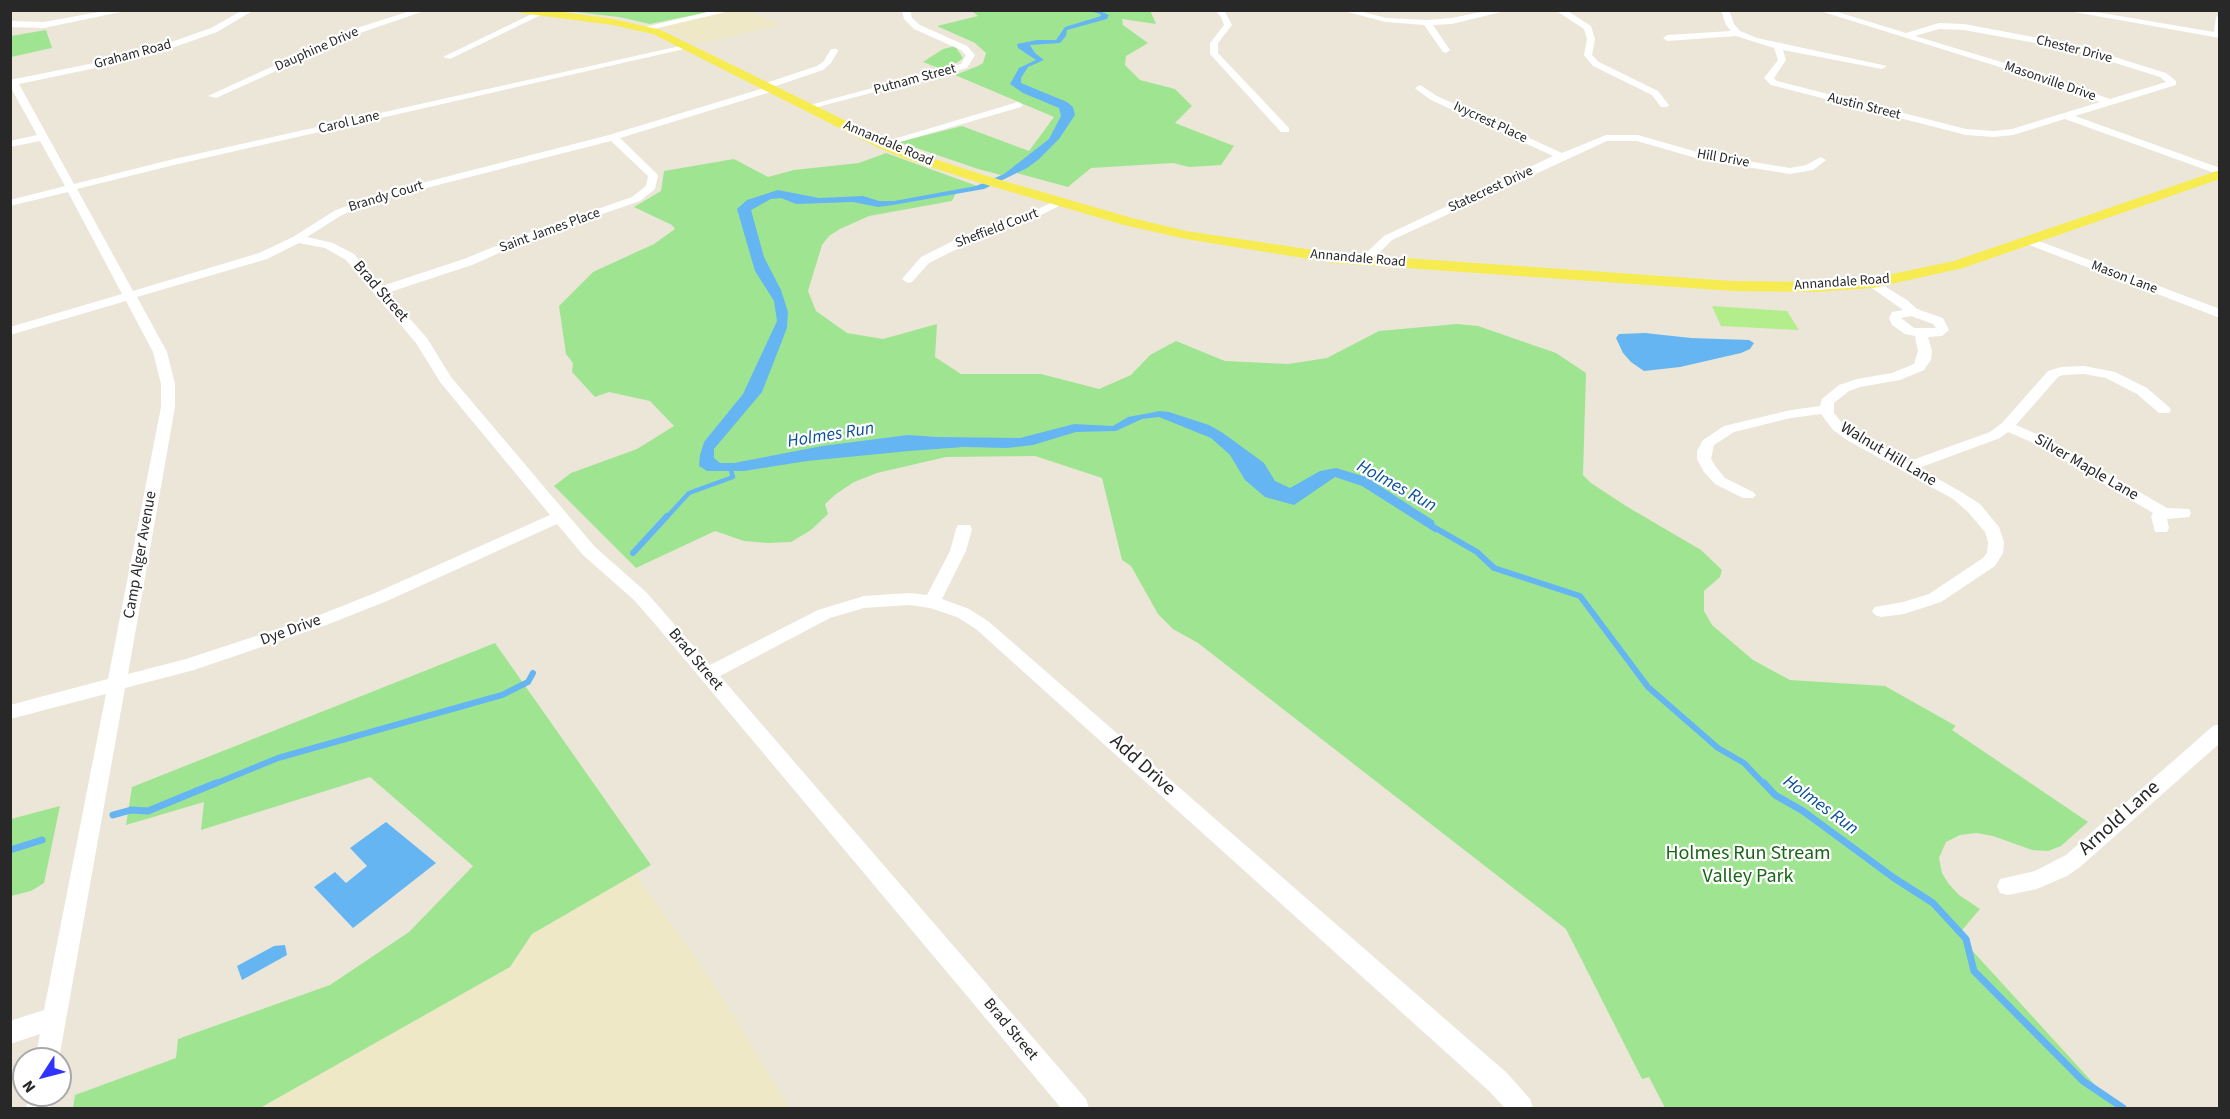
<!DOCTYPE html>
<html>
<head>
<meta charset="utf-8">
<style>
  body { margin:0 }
  #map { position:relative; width:2230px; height:1119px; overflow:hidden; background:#ebe6d8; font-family:"Source Sans 3",sans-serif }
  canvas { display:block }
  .frame { position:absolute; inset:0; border:12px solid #282828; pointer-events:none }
  .north { position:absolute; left:12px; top:1047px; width:60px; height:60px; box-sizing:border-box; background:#fff; border:2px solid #a9a9a9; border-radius:50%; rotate:234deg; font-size:16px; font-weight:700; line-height:24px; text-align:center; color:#282828 }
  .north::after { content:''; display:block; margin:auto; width:21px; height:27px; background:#3134ff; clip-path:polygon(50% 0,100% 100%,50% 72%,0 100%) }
</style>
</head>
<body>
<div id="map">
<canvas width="2230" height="1119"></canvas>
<div class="frame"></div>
<div class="north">N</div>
</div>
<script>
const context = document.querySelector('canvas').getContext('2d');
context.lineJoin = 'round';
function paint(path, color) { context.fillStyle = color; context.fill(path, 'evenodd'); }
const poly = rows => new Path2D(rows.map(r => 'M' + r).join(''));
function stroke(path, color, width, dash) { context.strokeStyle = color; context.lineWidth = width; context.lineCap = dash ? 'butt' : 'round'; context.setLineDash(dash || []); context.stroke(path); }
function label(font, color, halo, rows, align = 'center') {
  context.font = font + ' "Source Sans 3",sans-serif'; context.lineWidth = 4.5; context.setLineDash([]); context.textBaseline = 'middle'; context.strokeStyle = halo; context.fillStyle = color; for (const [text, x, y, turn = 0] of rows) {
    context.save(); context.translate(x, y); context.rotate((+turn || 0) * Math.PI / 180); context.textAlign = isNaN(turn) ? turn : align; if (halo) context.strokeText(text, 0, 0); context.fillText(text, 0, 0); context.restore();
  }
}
paint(poly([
  [736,10,749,11,781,25,698,44,659,26],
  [635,873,714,984,790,1108,260,1108,510,967,532,934]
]), '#eee8c6');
paint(poly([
  [1150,10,1156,24,1122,19,1123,25,1148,43,1126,56,1125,65,1140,80,1175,89,1192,106,1175,123,1234,146,1221,165,1189,167,1173,163,1091,168,1068,187,1013,172,1001,175,978,169,899,142,962,126,1029,151,1054,117,955,75,978,66,983,63,986,53,975,43,937,26,978,16,972,11],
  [567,11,713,11,650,24,619,17],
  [46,30,52,48,11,57,11,36],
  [955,46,963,58,953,66,941,69,923,62,943,49],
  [886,153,980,187,954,192,956,193,952,201,869,216,840,229,829,236,822,245,808,291,816,311,847,333,883,339,937,324,935,357,961,374,1041,374,1099,389,1131,375,1150,355,1176,341,1225,361,1288,364,1327,358,1379,331,1457,324,1478,326,1556,353,1586,373,1583,475,1591,483,1626,506,1701,550,1722,570,1720,577,1704,591,1704,611,1712,625,1753,660,1790,680,1885,686,1956,726,1952,730,2088,822,2061,846,2048,851,2032,850,1993,836,1976,833,1960,835,1946,842,1939,858,1942,873,1948,883,1959,895,1980,909,1958,935,2116,1108,1665,1108,1649,1077,1642,1079,1566,929,1198,643,1173,629,1158,614,1131,566,1122,560,1102,478,1035,456,946,457,877,473,854,482,836,494,825,504,828,514,811,530,791,542,767,543,744,541,715,531,636,568,554,486,571,473,637,449,674,426,650,401,609,392,595,397,572,372,573,363,566,354,559,306,593,272,654,244,675,229,672,225,634,207,661,191,664,171,734,159,768,177,794,170,859,163],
  [495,643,651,865,532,934,510,967,260,1108,73,1108,75,1095,176,1058,178,1039,330,985,409,932,473,866,370,777,201,830,204,802,126,825,132,787],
  [60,806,44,883,31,891,11,896,11,819]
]), '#9fe591');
paint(poly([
  [1712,306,1787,311,1799,330,1721,326]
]), '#b3ed8c');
paint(poly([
  [1090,11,1100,11,1109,15,1107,19,1067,30,1066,36,1060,43,1030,45,1035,53,1044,60,1028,67,1021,78,1021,83,1067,102,1073,107,1075,115,1059,139,1038,160,1027,168,984,189,893,205,878,207,853,202,796,204,781,198,771,199,751,210,764,257,781,290,788,312,787,328,762,392,714,449,714,458,720,463,734,463,822,446,908,435,937,437,1020,438,1074,424,1113,426,1128,417,1160,411,1169,412,1209,425,1223,433,1264,463,1275,481,1290,488,1320,471,1336,468,1366,477,1434,521,1436,533,1362,486,1335,477,1294,505,1265,497,1245,480,1230,455,1211,438,1159,417,1142,419,1116,431,1076,432,1033,445,1007,448,963,447,909,451,807,461,744,471,707,471,699,466,700,455,704,442,743,394,777,321,774,301,755,271,737,209,747,200,778,190,819,198,863,196,879,201,894,201,976,186,1004,174,1049,139,1061,116,1059,108,1023,93,1010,84,1019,68,1036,60,1018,48,1017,44,1037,40,1056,40,1065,27,1101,16,1100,14],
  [1645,333,1691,338,1749,340,1754,343,1750,349,1741,353,1680,367,1644,371,1631,362,1623,353,1616,338,1619,334],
  [386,822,436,863,353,928,314,887,335,872,346,883,367,866,350,848],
  [285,945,287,955,242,980,237,966,274,946]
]), '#65b5f3');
stroke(poly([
  [666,518,689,493,733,477,731,471]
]), '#65b5f3', 4.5);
stroke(poly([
  [1430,525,1477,552,1494,568,1580,596,1648,687,1718,748,1744,763,1765,785],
  [633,553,667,516],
  [212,785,278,758,502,695,528,682,533,673]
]), '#65b5f3', 6);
stroke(poly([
  [1764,783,1775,795,1803,811,1894,878,1933,903,1966,939,1974,971,2083,1081,2123,1108],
  [113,815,131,810,148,811,216,783],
  [10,850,42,840]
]), '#65b5f3', 7);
paint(poly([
  [110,10,130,10,44,28,10,27,10,21,44,22,110,10],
  [243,10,254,10,217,32,166,50,115,64,19,84,74,184,174,159,689,44,693,47,174,165,77,189,133,291,259,253,293,237,334,211,371,196,609,135,764,88,763,84,817,66,824,61,831,49,837,49,838,51,831,63,823,70,773,87,776,89,774,91,620,138,658,175,655,189,640,201,533,238,472,265,387,293,427,338,451,377,595,547,646,592,710,665,818,610,864,596,909,593,927,595,950,551,956,529,958,525,970,525,972,529,966,551,942,599,969,609,988,621,1507,1073,1530,1099,1533,1108,1505,1108,1489,1091,976,629,957,617,930,608,909,605,864,608,830,618,720,676,1086,1099,1089,1108,1061,1108,655,624,634,600,583,555,557,524,387,601,329,624,194,670,125,688,59,1059,35,1059,40,1034,10,1044,10,1021,44,1010,106,694,10,719,10,705,108,679,161,407,161,384,153,352,126,301,10,335,10,327,122,294,68,192,10,206,10,200,65,186,40,141,10,147,10,141,37,135,10,86,10,80,114,59,160,46,211,28,243,10],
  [611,141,648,176,646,186,632,197,525,234,464,259,382,286,354,254,333,243,307,237,342,215,379,200,611,141],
  [299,243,325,248,346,260,416,343,440,382,550,515,375,593,317,616,186,659,128,674,175,407,175,384,167,352,137,297,267,259,299,243],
  [413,10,427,10,360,33,216,98,208,96,354,29,413,10],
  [716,10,734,10,645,31,641,28,716,10],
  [902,10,910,10,912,18,920,25,967,46,975,55,967,68,806,110,806,106,961,64,966,55,961,50,914,29,904,19,902,10],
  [1215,10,1224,10,1232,25,1218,43,1218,53,1289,128,1289,132,1281,132,1210,54,1210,43,1224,25,1221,17,1215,10],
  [1340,10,1356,10,1386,18,1427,20,1452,18,1491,10,1509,10,1452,24,1433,25,1450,50,1446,53,1443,52,1424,25,1386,22,1340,10],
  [1555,10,1566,10,1591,26,1595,39,1592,55,1599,62,1658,91,1669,105,1667,107,1661,107,1652,95,1593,66,1584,55,1587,39,1584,29,1555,10],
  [1721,10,1729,10,1734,24,1740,31,1757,38,1887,66,1882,69,1783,50,1786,60,1774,78,1777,81,1966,129,1994,131,2012,129,2100,102,2022,74,1817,10,1831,10,1906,33,1939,23,1964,24,2076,45,2166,73,2176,81,2176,85,2075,116,2220,168,2220,175,2065,119,2013,135,1994,137,1966,135,1771,85,1764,78,1778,60,1774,48,1736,36,1667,41,1663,38,1667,35,1731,31,1726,25,1721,10],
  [1939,29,1964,30,2074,50,2160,77,2166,82,2110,99,2028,70,1915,36,1939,29],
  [2063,10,2084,10,2214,32,2216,17,2220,15,2220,38,2063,10],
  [538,11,545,13,450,59,443,57,538,11],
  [1420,85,1437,96,1562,153,1606,135,1638,135,1704,154,1790,168,1806,165,1821,157,1826,160,1813,170,1790,174,1703,160,1637,141,1607,141,1392,240,1378,254,1376,264,1368,264,1366,253,1384,236,1553,156,1431,100,1417,90,1415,88,1420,85],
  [1018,102,1023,105,1021,107,886,146,877,144,1018,102],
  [1059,199,1063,200,1063,204,1029,221,991,232,929,263,912,282,908,283,902,279,921,257,957,239,983,228,1021,217,1059,199],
  [2028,237,2220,309,2220,318,2024,243,2022,241,2028,237],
  [1873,279,1907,300,1917,309,1943,318,1949,330,1942,336,1928,337,1932,351,1931,360,1924,370,1900,380,1860,387,1849,391,1834,403,1834,413,1843,424,1907,462,1990,432,2002,423,2048,371,2061,367,2084,366,2115,372,2147,388,2169,407,2171,410,2169,413,2159,413,2137,394,2106,378,2084,374,2063,375,2058,377,2016,425,2048,439,2167,508,2189,509,2191,513,2189,517,2167,519,2169,528,2167,532,2155,532,2151,516,2153,513,2038,445,2008,432,2000,438,1919,468,1963,493,1980,504,1999,527,2004,542,2003,553,1995,566,1941,602,1904,614,1881,617,1875,615,1872,611,1875,607,1903,602,1929,594,1983,558,1987,553,1988,542,1985,532,1968,512,1953,499,1847,440,1833,430,1821,414,1791,418,1734,432,1714,445,1711,459,1716,467,1725,478,1753,492,1756,495,1753,498,1743,498,1715,484,1704,472,1697,459,1697,451,1703,440,1724,426,1791,410,1820,406,1822,399,1839,385,1857,379,1892,373,1914,364,1918,351,1915,336,1905,334,1892,325,1889,318,1892,312,1903,310,1869,286,1867,283,1873,279],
  [1911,316,1933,324,1936,328,1914,328,1901,318,1911,316],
  [2220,724,2220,743,2080,867,2067,876,2037,889,2008,895,2000,893,1997,886,2000,879,2035,871,2066,855,2213,726,2220,724],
  [29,1095,53,1095,50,1108,26,1108,29,1095]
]), '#fff');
paint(poly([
  [516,10,549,10,613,19,661,30,887,141,910,151,987,176,1132,218,1186,231,1334,253,1733,281,1814,282,1873,278,1954,261,2220,170,2220,179,1963,268,1873,288,1814,292,1733,291,1334,263,1186,239,1124,225,977,182,900,157,877,147,653,34,613,25,521,13,516,10]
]), '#f6ec52');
label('14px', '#282828', '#fff', [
  ["Dauphine Drive",317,50,-24],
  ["Chester Drive",2074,50,14],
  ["Graham Road",133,55,-15],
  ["Putnam Street",915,80,-15],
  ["Masonville Drive",2050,82,19],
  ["Austin Street",1864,107,14],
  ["Carol Lane",349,123,-13],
  ["Ivycrest Place",1490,123,25],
  ["Annandale Road",888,144,23],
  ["Hill Drive",1723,159,10],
  ["Statecrest Drive",1491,190,-25],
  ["Brandy Court",386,197,-17],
  ["Sheffield Court",997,229,-21],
  ["Saint James Place",550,231,-20],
  ["Annandale Road",1358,259,5],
  ["Mason Lane",2124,278,21],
  ["Annandale Road",1842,283,-4]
]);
label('16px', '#282828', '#fff', [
  ["Brad Street",380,292,49],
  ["Walnut Hill Lane",1888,455,31],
  ["Silver Maple Lane",2086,468,30],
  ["Camp Alger Avenue",141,555,-80],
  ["Dye Drive",291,631,-20],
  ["Brad Street",695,660,50],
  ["Brad Street",1010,1030,50]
]);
label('italic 18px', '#074f9c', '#fff', [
  ["Holmes Run",831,436,-9],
  ["Holmes Run",1396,487,29],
  ["Holmes Run",1820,806,36]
]);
label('20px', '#282828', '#fff', [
  ["Add Drive",1142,766,42],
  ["Arnold Lane",2120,819,-42]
]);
label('20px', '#196616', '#fff', [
  ["Holmes Run Stream",1748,855],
  ["Valley Park",1748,878]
]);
</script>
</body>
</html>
